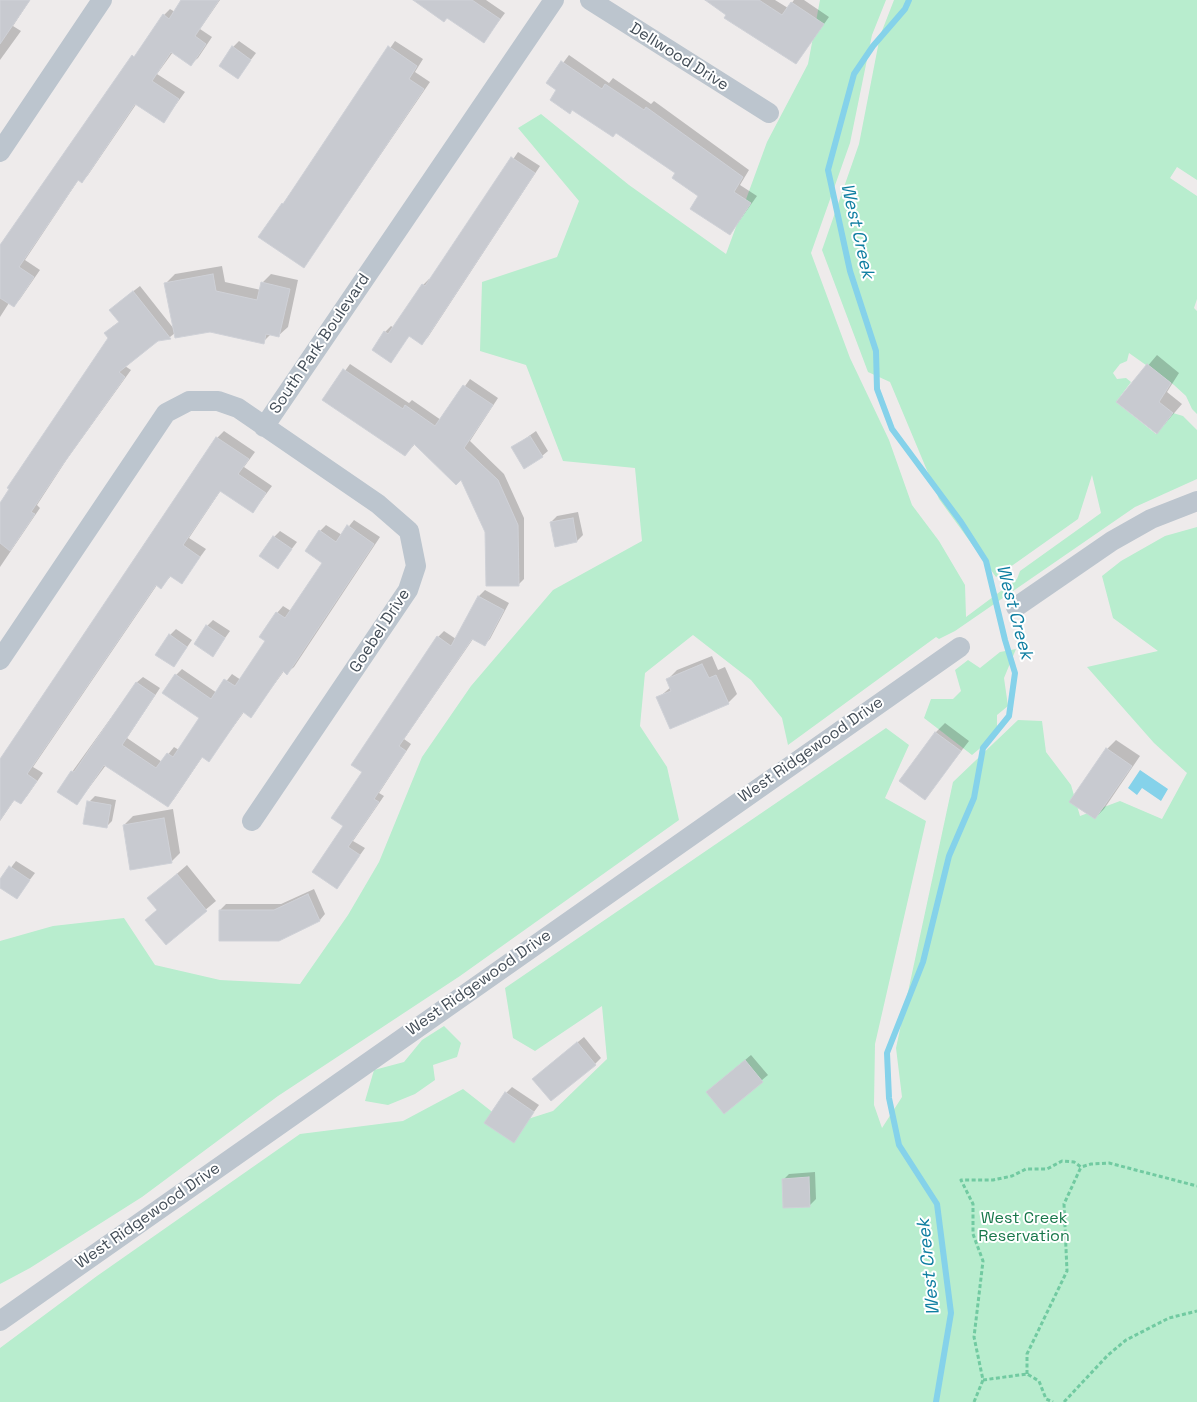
<!DOCTYPE html>
<html>
<head>
<meta charset="utf-8">
<style>
  body { margin:0 }
  canvas { display:block; background:#eeebeb }
</style>
</head>
<body>
<canvas width="1197" height="1402"></canvas>
<script>
const context = document.querySelector('canvas').getContext('2d');
context.lineJoin = 'round';
function paint(path, color) { context.fillStyle = color; context.fill(path, 'evenodd'); }
const poly = rows => new Path2D(rows.map(r => 'M' + r).join(''));
function stroke(path, color, width, dash) { context.strokeStyle = color; context.lineWidth = width; context.lineCap = dash ? 'butt' : 'round'; context.setLineDash(dash || []); context.stroke(path); }
function label(font, color, halo, rows, align = 'center') {
  context.font = font + ' "Space Grotesk",sans-serif'; context.lineWidth = 4; context.setLineDash([]); context.textBaseline = 'middle'; context.strokeStyle = halo; context.fillStyle = color; for (const [text, x, y, turn = 0] of rows) {
    context.save(); context.translate(x, y); context.rotate((+turn || 0) * Math.PI / 180); context.textAlign = isNaN(turn) ? turn : align; if (halo) context.strokeText(text, 0, 0); context.fillText(text, 0, 0); context.restore();
  }
}
paint(poly([
  [820,0,886,0,872,35,850,143,811,253,850,358,889,440,912,505,939,541,965,585,966,617,1017,579,1020,571,1101,513,1092,475,1078,519,996,577,939,499,890,382,868,372,822,250,859,144,880,36,894,0,1197,0,1197,180,1177,167,1170,178,1197,196,1197,299,1194,308,1197,311,1197,414,1192,409,1186,396,1174,385,1129,353,1127,361,1120,364,1113,373,1117,379,1126,378,1131,382,1116,402,1156,434,1173,413,1183,416,1197,430,1197,479,1135,507,955,631,939,639,936,637,788,745,782,718,751,680,693,635,645,673,640,726,667,767,679,820,460,976,278,1096,142,1197,30,1268,0,1284,0,941,53,926,124,918,155,965,220,980,300,984,348,915,379,862,422,757,471,686,553,590,642,541,635,468,563,461,526,365,480,351,482,282,557,257,579,201,518,128,541,114,629,185,726,254,767,142,808,64],
  [1197,527,1197,1402,0,1402,0,1348,97,1276,300,1134,403,1121,463,1089,509,1125,553,1111,607,1059,602,1006,535,1051,513,1038,505,988,886,728,909,745,885,798,926,821,875,1044,874,1105,882,1128,902,1097,896,1048,953,782,1018,720,1042,721,1046,752,1071,785,1080,816,1120,801,1162,819,1187,773,1154,743,1087,667,1158,651,1113,618,1102,576,1121,561,1165,536],
  [1016,649,1004,678,1008,706,997,715,997,734,972,755,924,718,931,699,953,699,961,691,955,670,968,660,980,668,1000,652],
  [444,1026,461,1043,457,1057,433,1065,435,1080,415,1094,388,1105,365,1101,374,1070,404,1062,422,1040]
]), '#b8edce');
paint(poly([
  [1140,770,1168,789,1161,801,1142,788,1137,795,1128,788]
]), '#85d2ea');
paint(poly([
  [0,0,30,0,13,26,21,31,0,60],
  [183,0,220,0,200,29,212,37,198,58,191,64,173,52,157,74,185,92,164,121,137,103,88,175,82,181,79,179,25,260,40,270,20,299,14,306,9,303,0,317,0,247,164,15,170,9,175,12],
  [424,0,486,0,505,13,484,41],
  [707,0,775,0,788,8,794,0,804,0,829,17,796,63],
  [239,41,256,53,238,77,233,47],
  [395,41,423,59,415,72,430,82,304,267,283,204],
  [569,55,609,83,613,78,651,104,654,101,749,170,740,185,757,196,730,234,677,172,548,83],
  [518,152,540,166,428,337,422,343,410,335,390,361,385,332,391,326,394,328,423,285,429,279,431,280],
  [222,266,225,282,261,290,262,283,271,274,298,280,288,327,278,336,271,334,263,342,210,330,175,333,170,337,158,340,125,366,131,370,67,459,37,505,40,508,0,567,0,505,110,338,112,327,120,321,117,304,140,286,174,329,166,283,175,274],
  [1157,355,1179,373,1167,392,1182,404,1157,433,1118,401],
  [350,364,409,403,412,400,441,420,470,379,498,398,470,441,504,474,524,518,524,579,518,585,486,532,461,478,415,444,405,455,324,400],
  [224,431,255,452,244,467,272,486,253,512,221,490,189,538,206,549,181,583,171,576,161,587,157,585,33,767,43,773,27,796,21,803,15,799,0,821,0,761,217,438],
  [536,431,548,451,542,456,512,448],
  [578,512,583,535,577,541,551,522,557,516],
  [354,520,380,537,294,667,287,673,284,671,251,716,244,712,209,760,203,756,174,799,168,806,106,765,77,804,72,772,136,683,143,677,160,688,127,738,162,762,174,747,179,750,201,718,176,675,182,669,217,693,232,674,241,680,267,641,277,613,283,606,291,611,324,562,320,531,326,525,342,535],
  [280,531,297,542,278,567,274,537],
  [485,590,509,603,490,639,484,645,473,639,404,739,411,744,379,793,384,796,353,841,365,848,337,887,344,826,363,772,438,637,444,631,456,639,479,596],
  [213,620,230,631,213,655,207,626],
  [176,629,192,640,174,666,170,635],
  [712,656,718,670,725,667,737,694,728,703,658,698,671,687,668,679,677,670],
  [945,723,969,741,925,798,936,732],
  [1116,740,1140,756,1104,809,1095,818,1107,749],
  [95,796,116,800,112,821,106,827,89,802],
  [173,809,180,853,171,862,124,825,133,816],
  [16,861,35,873,17,897,0,886,0,882],
  [187,865,216,901,166,943,146,920,158,909,149,898],
  [314,889,325,914,320,920,220,910,226,904,281,904],
  [584,1037,601,1058,595,1064,540,1073],
  [751,1055,768,1075,724,1112,707,1092],
  [512,1087,539,1105,513,1141,506,1093],
  [815,1172,816,1199,810,1205,783,1180,789,1174]
]), '#0003');
stroke(poly([
  [909,0,905,9,873,46,854,74,828,170,850,271,876,351,877,389,892,429,961,522,986,561,1005,640,1015,673,1009,716,983,748,974,798,949,856,923,962,887,1053,889,1098,899,1145,937,1204,951,1313,936,1402]
]), '#85d2ea', 6);
const building = poly([
  [0,0,30,0,0,44,0,0],
  [181,0,219,0,195,36,206,44,191,66,171,52,152,81,179,99,164,123,135,104,82,183,78,180,19,267,34,277,14,307,0,298,0,245,132,55,134,57,163,14,169,19,181,0],
  [413,0,472,0,500,19,484,43,447,18,444,22,413,0],
  [705,0,759,0,782,15,791,2,824,24,796,64,724,18,726,15,705,0],
  [232,46,251,60,238,79,219,66,232,46],
  [388,46,417,66,409,79,424,89,304,268,258,237,282,203,283,204,388,46],
  [561,61,602,89,605,84,644,110,646,107,743,177,734,192,751,203,730,235,690,209,698,196,672,178,675,173,616,133,613,137,572,110,570,114,550,100,556,90,546,83,561,61],
  [511,157,535,173,422,345,409,336,391,363,372,350,384,331,388,334,422,284,425,286,511,157],
  [213,274,216,291,257,300,261,282,290,289,279,337,266,334,264,344,210,332,175,338,164,283,213,274],
  [133,291,171,339,158,341,119,372,125,377,61,467,31,512,35,514,10,551,0,543,0,503,9,489,7,488,108,338,104,333,119,322,109,310,133,291],
  [1147,364,1171,383,1159,402,1173,413,1157,434,1116,402,1147,364],
  [343,369,403,409,405,405,435,426,463,385,493,405,464,448,498,480,518,525,519,586,486,586,485,532,461,480,456,485,414,444,405,456,322,400,343,369],
  [530,436,543,457,524,469,511,447,530,436],
  [216,437,249,459,238,474,266,493,253,513,220,491,183,545,200,557,182,584,170,576,161,589,156,585,27,774,37,781,21,804,14,800,0,820,0,759,216,437],
  [573,518,577,542,555,547,550,522,573,518],
  [347,525,374,544,287,675,283,671,251,718,243,712,209,762,202,757,168,807,104,765,77,805,57,792,71,771,74,772,136,682,155,695,122,745,156,768,167,753,173,757,199,718,162,693,175,674,211,699,224,679,235,686,265,641,259,637,276,612,285,618,322,563,305,551,319,530,336,542,347,525],
  [273,536,292,549,278,569,259,556,273,536],
  [478,596,504,610,485,646,472,639,399,746,406,751,374,799,379,802,348,847,360,855,337,889,312,872,343,826,331,818,362,772,351,765,437,636,451,646,478,596],
  [206,625,225,638,213,657,194,644,206,625],
  [169,634,187,647,174,667,155,655,169,634],
  [702,664,709,678,716,675,729,704,670,729,656,697,671,691,666,679,702,664],
  [935,732,961,751,925,800,899,781,935,732],
  [1106,748,1132,766,1095,819,1069,802,1106,748],
  [87,801,111,805,107,828,83,824,87,801],
  [164,818,172,863,130,870,123,825,164,818],
  [9,866,30,880,17,899,0,888,0,879,9,866],
  [177,874,207,911,166,945,145,920,157,910,147,898,177,874],
  [308,894,320,921,279,941,219,941,219,910,274,910,308,894],
  [577,1042,596,1065,551,1101,532,1079,577,1042],
  [745,1060,763,1082,724,1114,706,1092,745,1060],
  [505,1092,534,1112,514,1143,484,1123,505,1092],
  [809,1177,810,1207,783,1208,782,1179,809,1177]
]);
paint(building, '#c8cad0');
stroke(building, '#cfd1d7', 1);
stroke(poly([
  [1027,1374,1027,1354,1067,1271,1064,1204,1081,1167],
  [983,1380,1027,1374,1039,1381,1046,1399,1053,1402],
  [974,1402,983,1380,974,1337,983,1261,973,1234,973,1204,961,1180,993,1180,1012,1176,1026,1169,1047,1169,1062,1161,1074,1162,1081,1167,1091,1164,1109,1163,1197,1186],
  [1064,1402,1108,1355,1126,1340,1169,1318,1197,1311]
]), '#71caa1', 3, [4, 2.5]);
stroke(poly([
  [590,0,769,113],
  [0,152,102,0],
  [264,427,554,0],
  [1016,607,1112,541,1151,519,1197,501],
  [0,660,166,413,189,401,218,401,238,408,378,504,409,531,416,566,408,590,252,821],
  [0,1321,960,647]
]), '#bcc5ce', 20);
label('16px', '#444e58', '#fff', [
  ["Dellwood Drive",679,57,32],
  ["South Park Boulevard",320,344,-56],
  ["Goebel Drive",380,631,-57],
  ["West Ridgewood Drive",811,750,-35],
  ["West Ridgewood Drive",479,983,-35],
  ["West Ridgewood Drive",148,1216,-35]
]);
label('16px', '#17774a', '#fff', [
  ["West Creek",1024,1219],
  ["Reservation",1024,1237]
]);
label('italic 18px', '#0e7ea1', '#fff', [
  ["West Creek",857,231,77],
  ["West Creek",1014,612,75],
  ["West Creek",929,1267,-96]
]);
</script>
</body>
</html>
